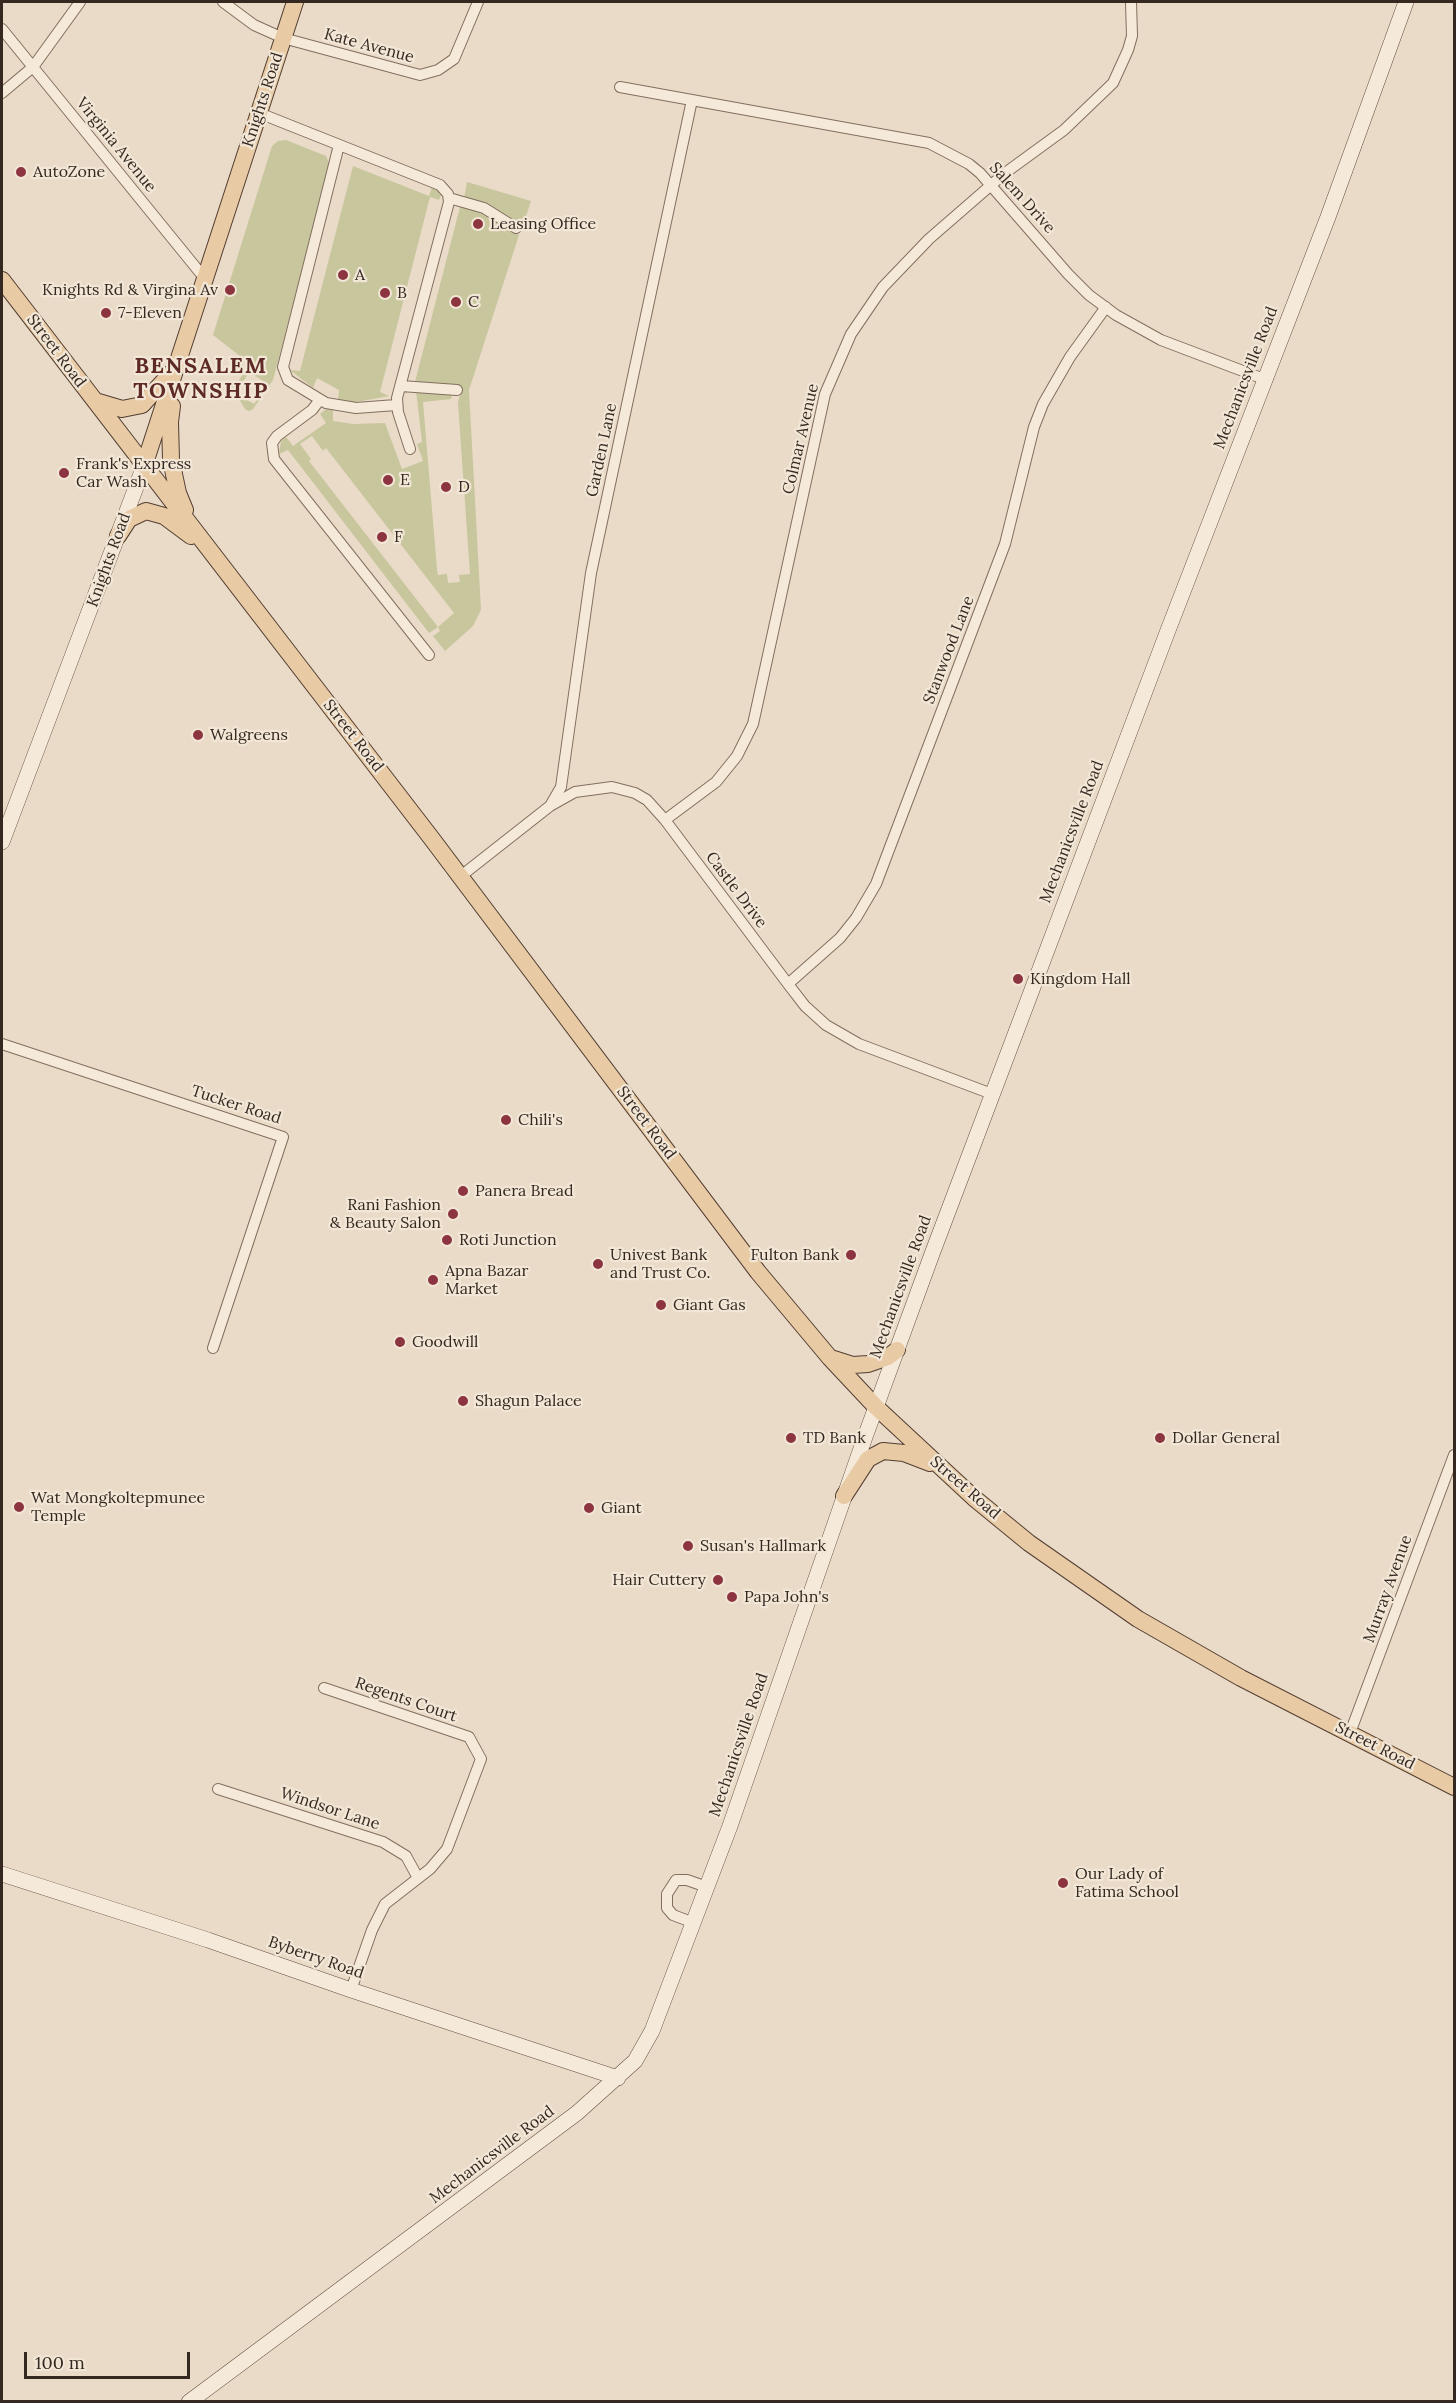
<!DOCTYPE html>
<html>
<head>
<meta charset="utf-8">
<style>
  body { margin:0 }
  #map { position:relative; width:1456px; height:2403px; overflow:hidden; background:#eadbc8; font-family:Lora,serif }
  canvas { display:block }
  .frame { position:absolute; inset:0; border:3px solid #352821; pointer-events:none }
  .scale { position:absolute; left:24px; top:2352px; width:166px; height:27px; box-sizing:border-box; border:3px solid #352821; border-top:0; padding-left:8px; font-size:18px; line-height:21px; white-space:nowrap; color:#352821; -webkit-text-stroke:4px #f2e7d6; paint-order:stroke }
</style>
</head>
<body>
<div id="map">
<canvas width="1456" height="2403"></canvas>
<div class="frame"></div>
<div class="scale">100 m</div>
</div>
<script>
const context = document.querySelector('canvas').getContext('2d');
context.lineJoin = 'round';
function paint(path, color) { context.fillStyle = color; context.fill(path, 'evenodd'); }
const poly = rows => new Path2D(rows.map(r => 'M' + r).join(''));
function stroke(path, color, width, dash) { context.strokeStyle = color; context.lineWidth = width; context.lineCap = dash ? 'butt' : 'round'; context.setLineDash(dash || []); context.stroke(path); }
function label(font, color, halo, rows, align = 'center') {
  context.font = font + ' Lora,serif'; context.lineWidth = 4.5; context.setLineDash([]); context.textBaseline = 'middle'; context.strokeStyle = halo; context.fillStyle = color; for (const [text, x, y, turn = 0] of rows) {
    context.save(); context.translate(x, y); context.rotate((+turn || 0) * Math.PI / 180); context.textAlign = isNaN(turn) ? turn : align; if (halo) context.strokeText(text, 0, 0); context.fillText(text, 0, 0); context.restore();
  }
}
paint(poly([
  [286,140,326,156,330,165,273,380,253,409,249,411,245,409,228,381,238,389,236,393,254,404,268,384,249,372,240,387,237,383,250,364,213,335,272,146,278,141],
  [353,166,429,196,432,187,441,191,441,195,439,200,430,197,380,392,389,396,351,403,338,401,339,390,317,378,313,388,290,370,300,371],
  [467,182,531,201,522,228,464,199],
  [463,206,480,211,513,229,519,235,469,390,481,610,473,626,445,651,433,636,440,631,438,627,429,633,288,450,279,454,281,441,286,437,293,446,326,423,320,414,326,409,333,409,333,421,353,424,385,423,402,469,423,461,417,444,422,442,416,391,452,393,451,399,423,402,437,569,438,575,447,574,448,583,460,582,459,575,470,574,458,403,461,389,415,382,460,207],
  [312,436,323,451,326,448,454,613,438,627,309,461,311,459,300,444]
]), '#c7c69d');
const street = poly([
  [223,2,254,25,283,38,420,75,438,70,454,59,478,2],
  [2,29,206,280],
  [620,87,929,143,969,164,980,173,1068,274,1089,295,1116,315,1161,340,1264,379],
  [2,93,33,67,80,2],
  [259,113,440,185,448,194,449,202,397,398,398,412,410,449],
  [339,145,283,367,288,380,326,403,356,408,396,405],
  [449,198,484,208,516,228],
  [401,386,457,390],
  [319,401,312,410,277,436,272,443,274,459,429,655],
  [550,806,561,787,591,573,692,100],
  [665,820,716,782,737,756,753,724,825,394,851,334,883,287,929,239,1005,173,1064,130,1113,83,1128,50,1132,36,1131,2],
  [461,876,550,806,575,792,612,787,635,793,647,800,665,820,788,984,805,1006,826,1025,859,1044,992,1094],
  [788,984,840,938,856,918,876,884,1005,544,1034,427,1043,404,1070,357,1106,307],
  [2,1044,283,1137,213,1348],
  [324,1688,469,1737,481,1759,447,1849,430,1869,385,1904,372,1930,351,1990],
  [1350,1733,1454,1455],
  [218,1789,383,1842,406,1856,418,1878],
  [694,1923,673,1915,667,1908,667,1894,676,1880,687,1880,707,1887]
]);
const secondary = poly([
  [2,842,144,466],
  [2,1874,208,1940,351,1990,618,2078],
  [189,2402,577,2113,635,2061,652,2031,730,1826,865,1437,932,1254,1167,633,1328,217,1406,2]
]);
const primary = poly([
  [2,280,432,839,758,1272,830,1358,876,1407,974,1498,1029,1543,1138,1619,1241,1678,1454,1787],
  [95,401,122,409,142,405,171,373],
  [172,406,170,422,171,460,178,493,185,510],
  [144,466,295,2],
  [118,536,129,519,146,511,164,516,191,536],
  [831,1358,853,1365,868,1364,888,1357,897,1350],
  [844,1496,868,1459,883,1451,904,1453,930,1463]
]);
stroke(street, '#836e5f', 12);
stroke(secondary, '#654f42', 16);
stroke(primary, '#523d32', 18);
stroke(street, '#f5eada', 10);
stroke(secondary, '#f5eada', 15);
stroke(primary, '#e8cba4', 16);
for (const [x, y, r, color] of [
  [21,172,6,"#8c3540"],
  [478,224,6,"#8c3540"],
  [343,275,6,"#8c3540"],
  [230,290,6,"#8c3540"],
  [385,293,6,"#8c3540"],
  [456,302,6,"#8c3540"],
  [106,313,6,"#8c3540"],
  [64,473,6,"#8c3540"],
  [388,480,6,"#8c3540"],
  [446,487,6,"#8c3540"],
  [382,537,6,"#8c3540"],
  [198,735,6,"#8c3540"],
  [1018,979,6,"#8c3540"],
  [506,1120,6,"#8c3540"],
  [463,1191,6,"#8c3540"],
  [453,1214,6,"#8c3540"],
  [447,1240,6,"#8c3540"],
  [851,1255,6,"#8c3540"],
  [598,1264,6,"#8c3540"],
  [433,1280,6,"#8c3540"],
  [661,1305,6,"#8c3540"],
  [400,1342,6,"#8c3540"],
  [463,1401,6,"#8c3540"],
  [791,1438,6,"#8c3540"],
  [1160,1438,6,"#8c3540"],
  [19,1507,6,"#8c3540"],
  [589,1508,6,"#8c3540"],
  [688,1546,6,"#8c3540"],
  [718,1580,6,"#8c3540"],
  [732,1597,6,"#8c3540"],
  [1063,1883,6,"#8c3540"]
]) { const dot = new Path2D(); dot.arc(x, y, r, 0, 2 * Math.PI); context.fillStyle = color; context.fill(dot); stroke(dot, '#f2e7d6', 2); }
label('16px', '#352821', '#f2e7d6', [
  ["Kate Avenue",369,46,15],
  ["Knights Road",263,100,-72],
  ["Virginia Avenue",116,145,51],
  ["Salem Drive",1022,198,48],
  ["Street Road",56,351,53],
  ["Mechanicsville Road",1246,378,-69],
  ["Colmar Avenue",801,439,-77],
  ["Garden Lane",602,450,-78],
  ["Knights Road",109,560,-70],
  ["Stanwood Lane",949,650,-69],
  ["Street Road",353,736,52],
  ["Mechanicsville Road",1072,832,-69],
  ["Castle Drive",736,890,53],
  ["Tucker Road",236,1105,18],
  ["Street Road",646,1123,53],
  ["Mechanicsville Road",901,1287,-70],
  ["Street Road",965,1488,41],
  ["Murray Avenue",1388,1589,-70],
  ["Regents Court",406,1700,19],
  ["Mechanicsville Road",739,1745,-71],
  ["Street Road",1375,1746,27],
  ["Windsor Lane",330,1809,18],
  ["Byberry Road",316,1958,19],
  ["Mechanicsville Road",492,2155,-37]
]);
label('16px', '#352821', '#f2e7d6', [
  ["AutoZone",33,172],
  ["Leasing Office",490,224],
  ["A",355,275],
  ["Knights Rd & Virgina Av",218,290,"right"],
  ["B",397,293],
  ["C",468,302],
  ["7-Eleven",118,313],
  ["Frank's Express",76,464],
  ["Car Wash",76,482],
  ["E",400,480],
  ["D",458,487],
  ["F",394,537],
  ["Walgreens",210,735],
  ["Kingdom Hall",1030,979],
  ["Chili's",518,1120],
  ["Panera Bread",475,1191],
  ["Rani Fashion",441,1205,"right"],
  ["& Beauty Salon",441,1223,"right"],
  ["Roti Junction",459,1240],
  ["Univest Bank",610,1255],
  ["and Trust Co.",610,1273],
  ["Fulton Bank",839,1255,"right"],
  ["Apna Bazar",445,1271],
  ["Market",445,1289],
  ["Giant Gas",673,1305],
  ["Goodwill",412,1342],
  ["Shagun Palace",475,1401],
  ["TD Bank",803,1438],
  ["Dollar General",1172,1438],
  ["Wat Mongkoltepmunee",31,1498],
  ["Temple",31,1516],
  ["Giant",601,1508],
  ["Susan's Hallmark",700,1546],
  ["Hair Cuttery",706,1580,"right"],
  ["Papa John's",744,1597],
  ["Our Lady of",1075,1874],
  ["Fatima School",1075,1892]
], 'left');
context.letterSpacing = '1.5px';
label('bold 22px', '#5d2a25', '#f2e7d6', [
  ["BENSALEM",201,367],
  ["TOWNSHIP",201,392]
]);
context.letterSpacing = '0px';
</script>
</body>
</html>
